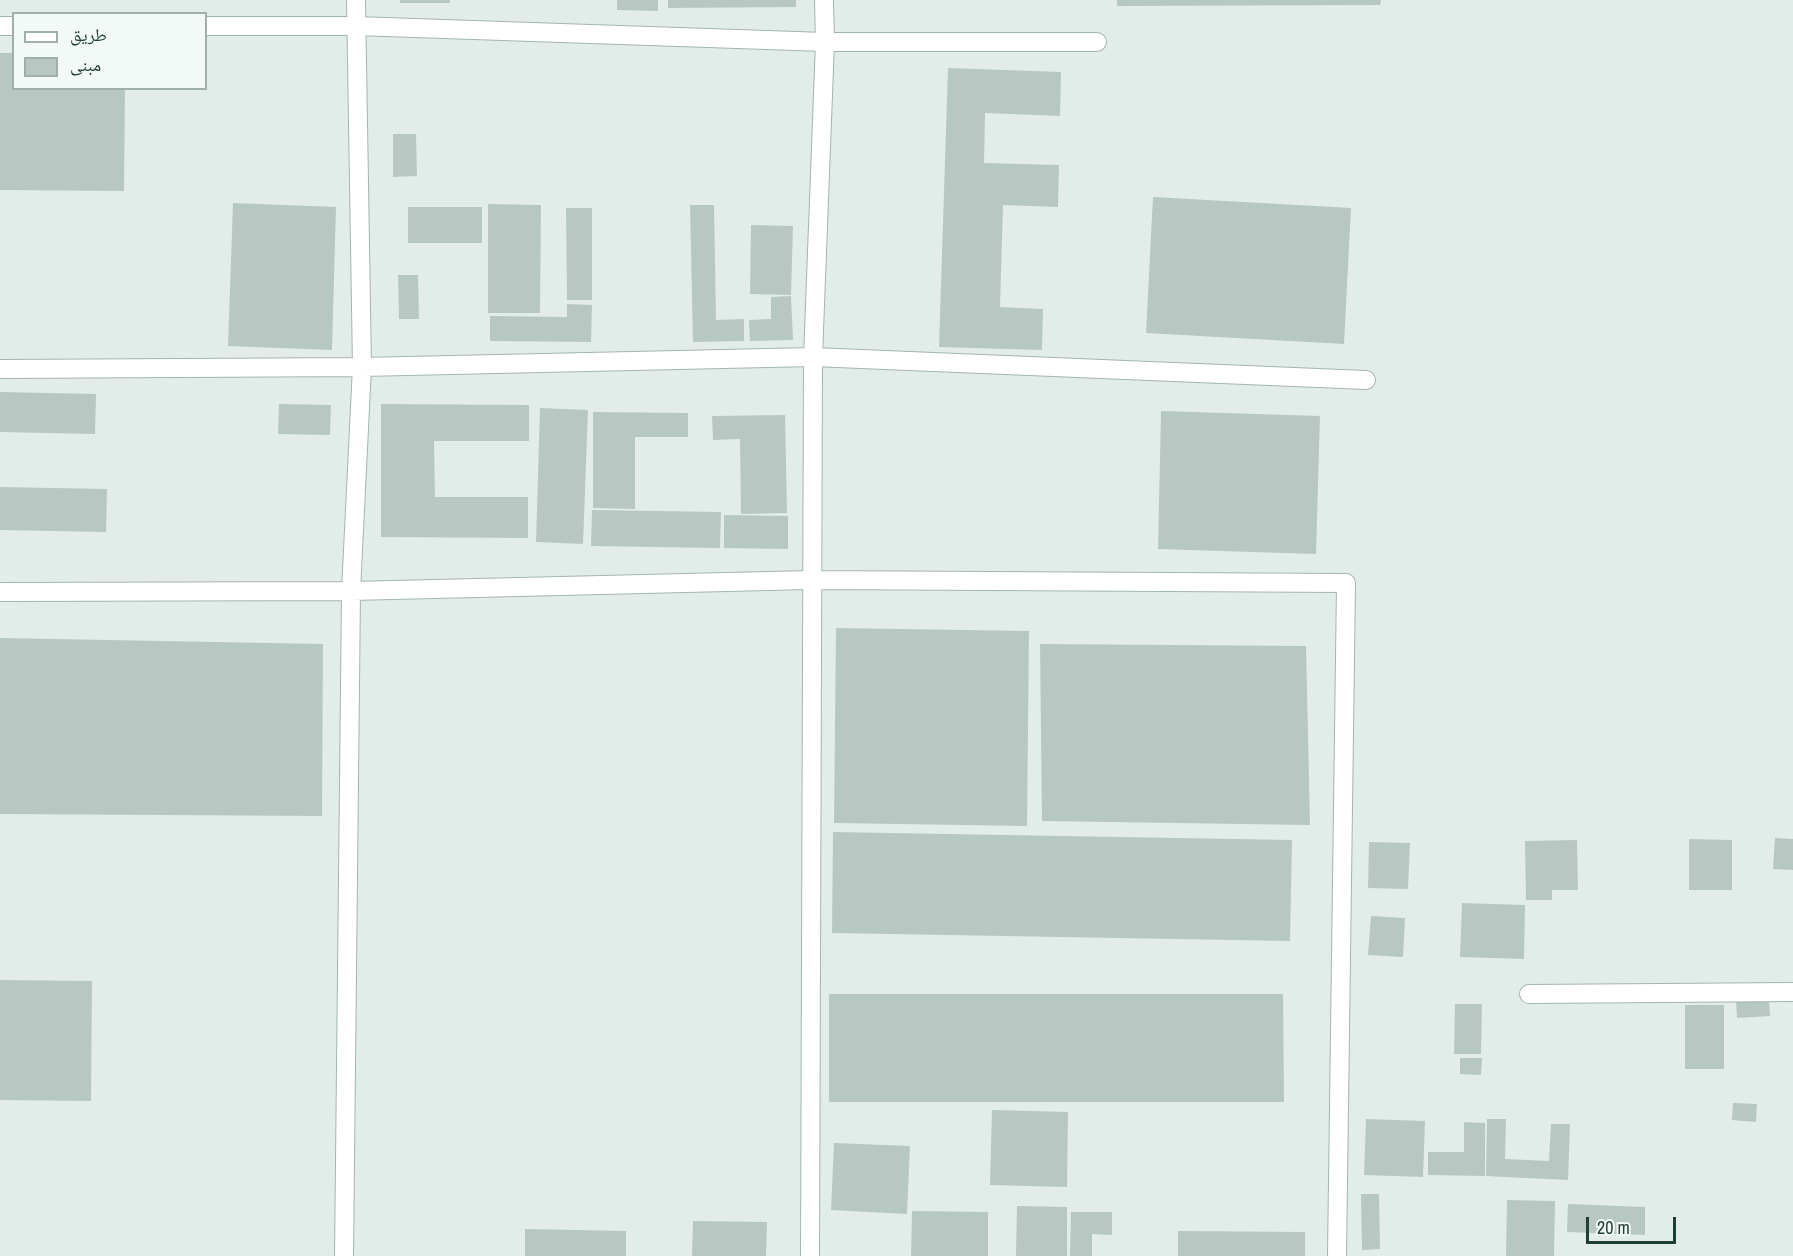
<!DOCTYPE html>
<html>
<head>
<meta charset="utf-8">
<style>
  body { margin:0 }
  #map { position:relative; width:1793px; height:1256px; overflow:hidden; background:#e2ede9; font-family:"Archivo Narrow","Noto Naskh Arabic",sans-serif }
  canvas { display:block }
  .legend { position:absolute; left:12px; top:12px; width:195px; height:78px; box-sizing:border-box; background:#f3f9f7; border:2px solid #9fafab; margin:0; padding:8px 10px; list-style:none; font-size:18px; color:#213f39 }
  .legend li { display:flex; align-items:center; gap:12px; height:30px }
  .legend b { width:30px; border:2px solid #9fafab }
  .scale { position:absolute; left:1586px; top:1217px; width:90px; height:27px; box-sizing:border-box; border:3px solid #213f39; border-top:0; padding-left:8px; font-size:18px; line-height:21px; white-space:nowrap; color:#213f39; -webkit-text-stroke:4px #f3f9f7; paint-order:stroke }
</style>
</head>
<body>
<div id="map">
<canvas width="1793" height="1256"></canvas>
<ul class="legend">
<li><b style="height:8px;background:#fff"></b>طريق</li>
<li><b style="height:16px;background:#b7c8c2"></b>مبنى</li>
</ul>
<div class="scale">20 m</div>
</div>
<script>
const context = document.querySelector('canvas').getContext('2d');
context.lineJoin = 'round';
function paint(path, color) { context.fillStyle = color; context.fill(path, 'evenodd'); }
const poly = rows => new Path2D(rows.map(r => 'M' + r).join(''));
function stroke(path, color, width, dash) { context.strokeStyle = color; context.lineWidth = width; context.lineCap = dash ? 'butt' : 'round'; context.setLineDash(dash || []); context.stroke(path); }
paint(poly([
  [400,0,450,0,450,3,400,3],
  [617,0,658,0,658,11,617,10],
  [668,0,796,0,796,7,668,8],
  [1117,0,1381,0,1380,5,1117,6],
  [0,53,14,53,14,88,125,88,124,191,0,190],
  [948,68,1061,72,1060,116,985,113,984,163,1059,165,1058,207,1003,205,1000,307,1043,309,1042,350,939,347],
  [393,134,416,134,417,176,393,177],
  [1153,197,1351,208,1344,344,1146,333],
  [233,203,336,207,332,350,228,346],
  [488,204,541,205,540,313,488,313],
  [690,205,714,205,716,320,744,319,744,341,693,342],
  [408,207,482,207,482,243,408,243],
  [566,208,592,208,592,300,567,300],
  [751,225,793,226,791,295,750,294],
  [398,275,418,275,419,319,399,319],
  [791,296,793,340,750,341,749,320,771,319,771,297],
  [567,304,592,305,591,342,490,341,490,316,567,317],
  [0,392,96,394,95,434,0,432],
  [279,404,331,405,330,435,278,434],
  [381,404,529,405,529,441,434,441,435,497,528,497,528,538,381,537],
  [540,408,588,410,583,544,536,542],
  [1161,411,1320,416,1316,554,1158,549],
  [593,412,688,413,688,437,635,437,635,509,593,508],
  [785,415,787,513,741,514,740,439,713,440,712,416],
  [0,487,107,489,106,532,0,530],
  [592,510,721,512,720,548,591,546],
  [724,515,788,516,788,549,724,548],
  [836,628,1029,631,1027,826,834,823],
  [0,638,323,644,322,816,0,814],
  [1040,644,1306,646,1310,825,1042,821],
  [833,832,1292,840,1290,941,832,933],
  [1775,838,1793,839,1793,870,1773,869],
  [1689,839,1732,840,1732,890,1689,890],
  [1577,840,1578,890,1552,890,1552,900,1526,900,1525,841],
  [1369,842,1410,843,1408,889,1368,888],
  [1462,903,1525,905,1524,959,1460,957],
  [1371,916,1405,918,1403,957,1368,955],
  [0,980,92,981,91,1101,0,1100],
  [829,994,1283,994,1284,1102,829,1102],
  [1769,1000,1770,1016,1737,1018,1736,1001],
  [1455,1004,1482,1004,1481,1054,1454,1054],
  [1685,1005,1724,1005,1724,1069,1685,1069],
  [1460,1058,1482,1058,1481,1075,1460,1074],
  [1733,1103,1757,1104,1756,1122,1732,1120],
  [992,1110,1068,1112,1067,1187,990,1185],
  [1366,1119,1425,1121,1423,1177,1364,1175],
  [1487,1119,1506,1119,1505,1159,1549,1161,1551,1124,1570,1124,1568,1180,1486,1176],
  [1464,1122,1485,1123,1485,1176,1428,1175,1428,1152,1464,1152],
  [834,1143,910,1146,907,1214,831,1210],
  [1361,1194,1379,1194,1380,1249,1362,1250],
  [1507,1200,1555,1201,1554,1256,1506,1256],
  [1568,1204,1645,1207,1645,1235,1567,1232],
  [1017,1206,1067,1207,1067,1256,1016,1256],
  [912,1211,988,1212,988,1256,911,1256],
  [1071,1212,1112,1212,1112,1235,1092,1234,1092,1256,1070,1256],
  [693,1221,767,1222,766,1256,692,1256],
  [525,1229,626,1231,626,1256,525,1256],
  [1178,1231,1305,1232,1305,1256,1178,1256]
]), '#b7c8c2');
const minor = poly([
  [0,26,14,26],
  [206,26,356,26,825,42,1097,42],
  [0,369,362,367,813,357,1366,380],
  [0,592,351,591,811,580,1346,583,1337,1256],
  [1529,994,1793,992],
  [344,1256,351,591,362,367,356,0],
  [810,1256,813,357,825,42,824,0]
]);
stroke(minor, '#a4b5b1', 20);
stroke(minor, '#fff', 18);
</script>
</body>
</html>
